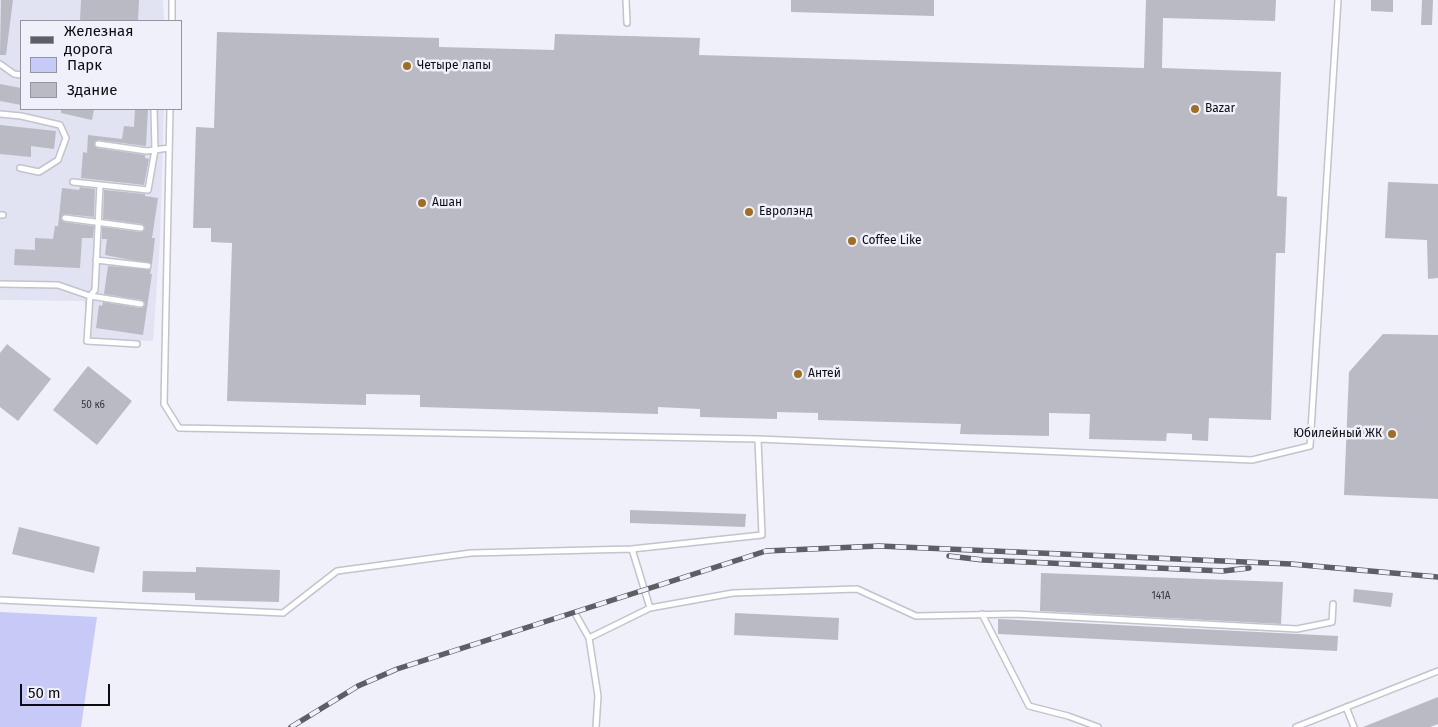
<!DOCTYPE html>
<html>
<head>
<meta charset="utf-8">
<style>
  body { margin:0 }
  #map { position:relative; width:1438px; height:727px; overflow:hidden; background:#eff0fa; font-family:"Fira Sans",sans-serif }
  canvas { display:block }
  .legend { position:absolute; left:20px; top:20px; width:162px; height:90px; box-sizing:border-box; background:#eff0fa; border:1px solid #94959c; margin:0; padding:6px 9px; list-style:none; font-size:15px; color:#0c0c10 }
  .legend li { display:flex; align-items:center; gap:10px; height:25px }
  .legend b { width:25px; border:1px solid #94959c }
  .scale { position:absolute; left:20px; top:684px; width:90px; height:22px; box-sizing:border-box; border:2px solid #0c0c10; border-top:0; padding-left:6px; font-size:15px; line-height:18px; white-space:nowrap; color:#0c0c10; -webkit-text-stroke:4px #eff0fa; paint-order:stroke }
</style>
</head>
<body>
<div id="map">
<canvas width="1438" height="727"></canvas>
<ul class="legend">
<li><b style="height:6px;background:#5e5e65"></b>Железная дорога</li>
<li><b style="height:14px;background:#c7caf7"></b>Парк</li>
<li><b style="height:14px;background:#b9bac4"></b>Здание</li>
</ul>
<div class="scale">50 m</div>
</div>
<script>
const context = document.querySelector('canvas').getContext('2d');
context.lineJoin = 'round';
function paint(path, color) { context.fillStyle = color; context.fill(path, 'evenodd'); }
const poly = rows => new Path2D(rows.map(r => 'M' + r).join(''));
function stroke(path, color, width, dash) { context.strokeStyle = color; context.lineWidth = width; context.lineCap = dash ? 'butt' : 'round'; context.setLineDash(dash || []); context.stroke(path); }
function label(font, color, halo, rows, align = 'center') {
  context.font = font + ' "Fira Sans",sans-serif'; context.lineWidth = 5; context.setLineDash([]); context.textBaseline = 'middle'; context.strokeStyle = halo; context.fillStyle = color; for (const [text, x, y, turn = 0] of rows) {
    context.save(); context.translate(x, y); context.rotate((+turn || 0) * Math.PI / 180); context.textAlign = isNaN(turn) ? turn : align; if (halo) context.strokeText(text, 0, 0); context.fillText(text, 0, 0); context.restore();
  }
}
paint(poly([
  [0,0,163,0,164,21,21,21,21,109,164,109,160,241,153,341,90,340,84,301,0,300]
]), '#e1e3f3');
paint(poly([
  [0,612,97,617,81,727,0,727]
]), '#c7caf7');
paint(poly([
  [1,0,13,0,6,55,0,55],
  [81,0,139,0,138,21,80,21],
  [791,0,934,0,934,16,791,12],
  [1146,0,1276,0,1275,21,1163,18,1162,68,1281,72,1277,196,1287,197,1285,253,1276,253,1271,420,1209,418,1208,441,1192,440,1192,434,1167,433,1166,441,1089,439,1090,414,1049,413,1049,436,960,434,961,424,818,420,818,413,777,412,777,419,700,417,700,409,658,407,658,414,420,407,420,395,366,394,366,405,227,401,232,243,211,242,211,228,193,228,196,127,214,128,217,32,439,38,439,47,554,50,555,34,700,38,699,55,1144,68],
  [1371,0,1393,0,1393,12,1371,11],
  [1422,0,1433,0,1432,25,1421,25],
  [0,84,21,88,21,105,0,101],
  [61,109,94,109,92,120,61,113],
  [135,109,148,109,146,146,98,140,94,145,97,148,145,155,145,158,149,159,144,185,81,178,83,152,87,153,88,135,122,139,124,126,134,127],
  [0,125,56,131,54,149,31,146,31,157,0,154],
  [1388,182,1438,184,1438,278,1428,279,1427,240,1385,238],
  [80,187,95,189,94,217,65,214,61,218,64,222,94,226,93,238,82,238,80,268,14,265,15,249,35,250,35,238,53,239,55,226,58,226,62,188,79,190],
  [104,190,145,194,145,196,158,198,152,238,155,238,152,264,105,255,107,239,102,239,102,227,140,232,145,228,142,224,103,219],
  [108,266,151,269,150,274,152,274,143,335,96,328,99,305,102,306,103,302,140,308,145,305,142,300,104,294],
  [1383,334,1438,335,1438,499,1344,495,1349,372],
  [7,344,51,379,18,421,0,407,0,353],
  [88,366,132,401,97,445,53,410],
  [630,510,746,514,745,527,630,523],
  [19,527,100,547,94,573,12,554],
  [196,567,280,570,279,602,195,600,195,593,142,592,143,571,196,572],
  [1041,573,1283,582,1281,624,1040,611],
  [1354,589,1393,593,1391,607,1353,602],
  [735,613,839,618,838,640,734,635],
  [998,619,1338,636,1337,651,998,634],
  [1438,697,1438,724,1430,727,1363,727]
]), '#b9bac4');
const service = poly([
  [626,0,627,23],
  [172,21,172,0],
  [0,64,14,74,21,75],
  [170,109,164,404,179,428,758,439],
  [0,114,21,116,60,125,66,138,58,160,39,172,20,168],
  [98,144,147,151,169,148],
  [73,182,148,190,155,150,154,109],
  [100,185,95,290,90,296,87,341,137,344],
  [0,215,3,215],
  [65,218,141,228],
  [96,260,148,266],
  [0,284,58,285,90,296,141,304],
  [632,549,650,608,733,593,857,589,916,616,1015,614,1297,629,1332,622,1333,604],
  [0,600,283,613,337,571,471,553,632,549,762,535,758,439,1252,460,1310,446,1338,0],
  [982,614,1029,706,1068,716,1098,727],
  [576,615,589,638,598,696,596,727],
  [589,638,650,608],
  [1346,707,1354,727],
  [1296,727,1438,671]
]);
stroke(service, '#c2c3cd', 8);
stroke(service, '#fff', 5);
const rail = poly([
  [949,556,983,560,1223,571,1249,568],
  [291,727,358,686,397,669,766,551,879,546,1291,564,1438,577]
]);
stroke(rail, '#5e5e65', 5.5);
stroke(rail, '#eff0fa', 4, [11]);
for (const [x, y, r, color] of [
  [407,66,5,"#a06d24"],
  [1195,109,5,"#a06d24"],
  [422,203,5,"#a06d24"],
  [749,212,5,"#a06d24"],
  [852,241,5,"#a06d24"],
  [798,374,5,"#a06d24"],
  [1392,434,5,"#a06d24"]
]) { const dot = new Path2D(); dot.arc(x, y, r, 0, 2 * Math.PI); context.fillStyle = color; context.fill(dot); stroke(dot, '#eff0fa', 2); }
label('10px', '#37383d', null, [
  ["50 к6",93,405],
  ["141А",1161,596]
]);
label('12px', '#0c0c10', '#eff0fa', [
  ["Четыре лапы",417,66],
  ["Bazar",1205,109],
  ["Ашан",432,203],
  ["Евролэнд",759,212],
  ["Coffee Like",862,241],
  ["Антей",808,374],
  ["Юбилейный ЖК",1382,434,"right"]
], 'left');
</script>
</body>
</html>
